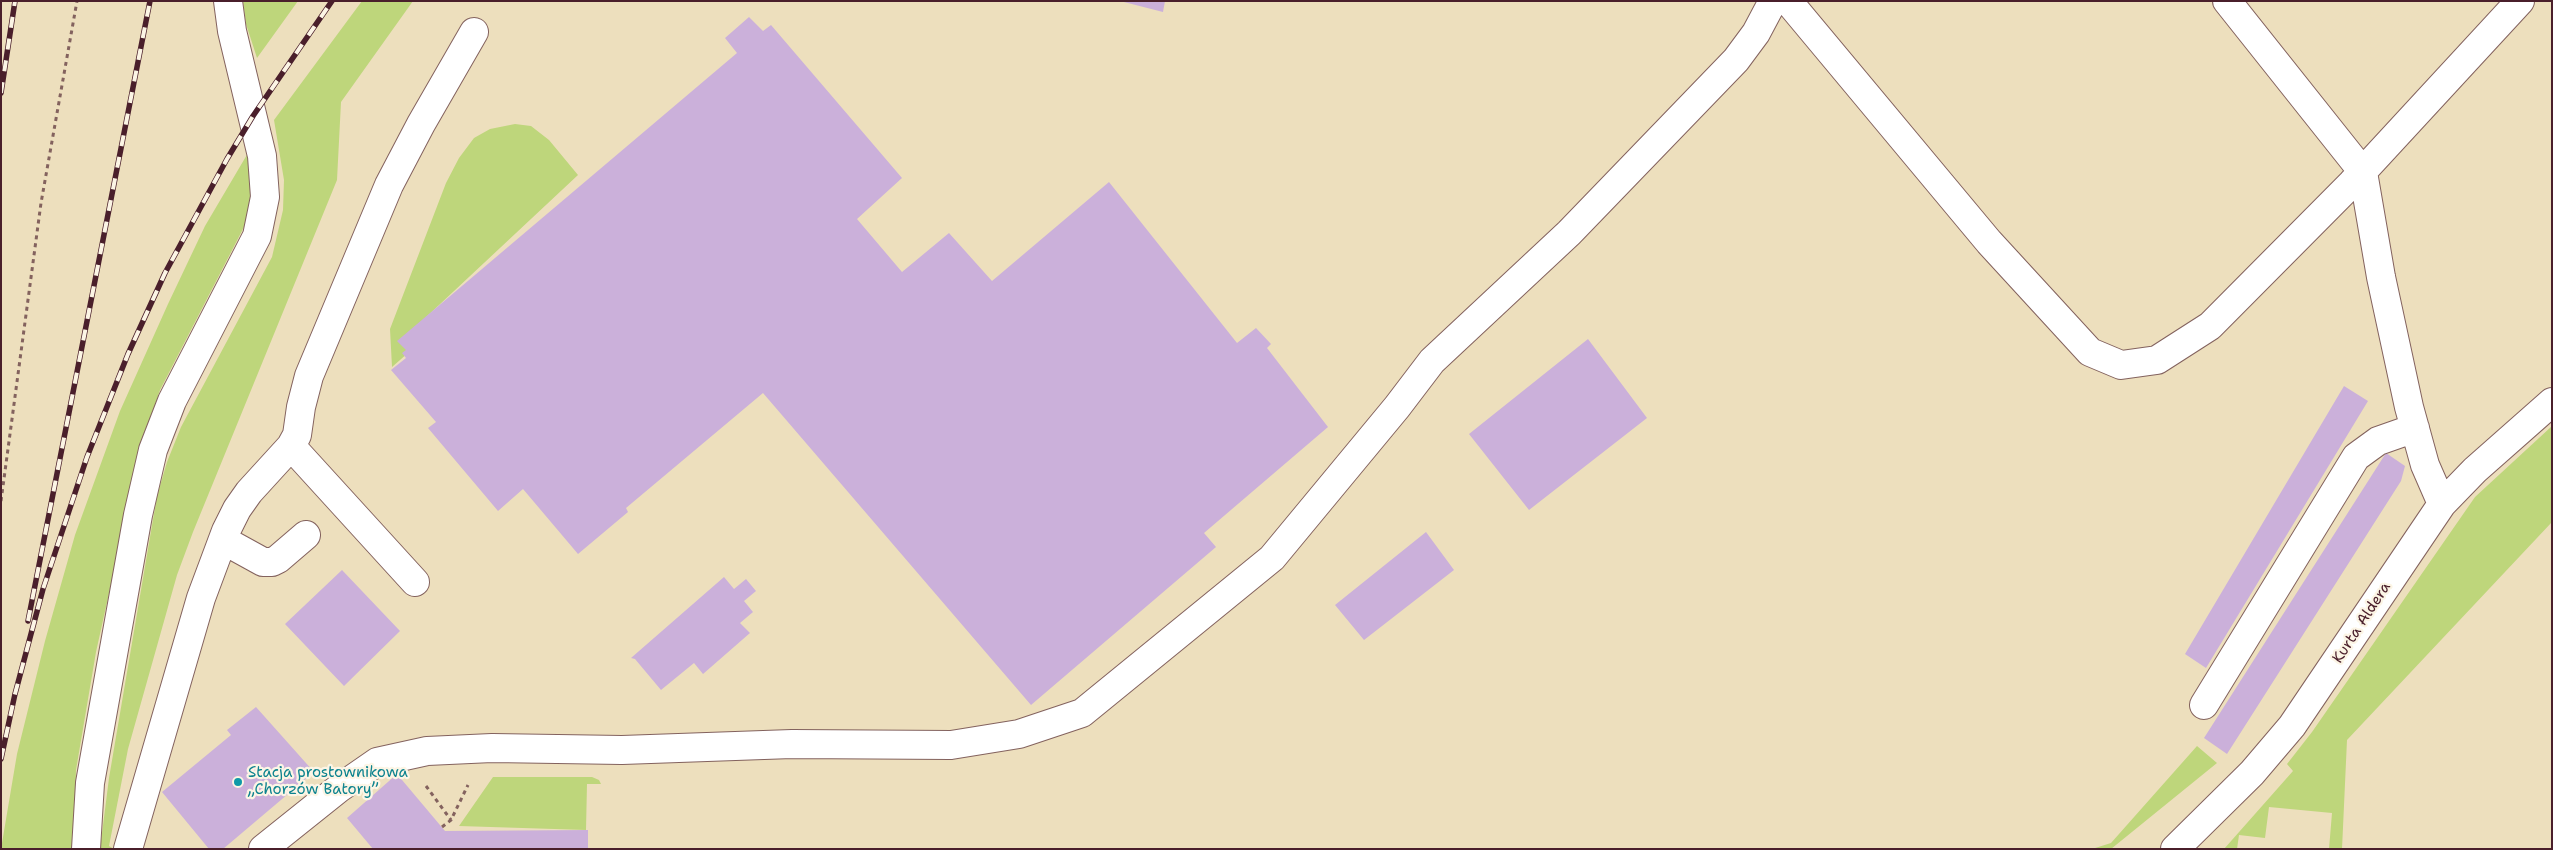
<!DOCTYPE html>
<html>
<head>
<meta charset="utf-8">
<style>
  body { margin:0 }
  #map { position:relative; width:2553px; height:850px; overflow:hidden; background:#eddfbd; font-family:"Shantell Sans",sans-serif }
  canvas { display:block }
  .frame { position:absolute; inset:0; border:2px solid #4a1f2b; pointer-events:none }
</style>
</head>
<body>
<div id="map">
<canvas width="2553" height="850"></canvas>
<div class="frame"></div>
</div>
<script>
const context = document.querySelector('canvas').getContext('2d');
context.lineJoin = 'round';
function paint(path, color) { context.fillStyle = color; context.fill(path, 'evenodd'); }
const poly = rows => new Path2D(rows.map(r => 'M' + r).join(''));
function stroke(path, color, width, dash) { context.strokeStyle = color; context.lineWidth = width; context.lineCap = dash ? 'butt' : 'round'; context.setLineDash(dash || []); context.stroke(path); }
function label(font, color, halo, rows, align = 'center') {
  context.font = font + ' "Shantell Sans",sans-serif'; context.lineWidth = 4.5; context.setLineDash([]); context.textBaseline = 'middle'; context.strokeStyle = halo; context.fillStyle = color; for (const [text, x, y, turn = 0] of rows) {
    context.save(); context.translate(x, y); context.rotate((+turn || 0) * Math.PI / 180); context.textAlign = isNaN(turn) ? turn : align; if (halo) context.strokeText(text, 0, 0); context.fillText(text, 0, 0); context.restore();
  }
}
paint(poly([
  [243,1,298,1,257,58,246,24],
  [362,1,413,1,341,102,337,180,193,532,177,575,128,749,109,846,114,849,100,849,109,778,157,496,167,462,181,427,272,257,283,210,284,180,274,120],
  [515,124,531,126,549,140,578,175,407,335,416,346,392,367,390,329,446,183,459,158,474,138,490,129],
  [248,153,254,185,245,225,160,390,142,444,96,652,76,770,74,849,1,849,17,754,45,641,75,535,120,411,168,304,205,226],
  [2552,426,2552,522,2347,740,2342,849,2329,849,2332,813,2269,807,2265,838,2239,835,2237,849,2224,849,2293,771,2287,764,2312,732,2475,497],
  [2197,746,2217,763,2111,849,2092,849,2111,843],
  [493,777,592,777,599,780,601,784,587,784,586,830,459,826]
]), '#bed67b');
paint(poly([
  [1120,1,1165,1,1163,12],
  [749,17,763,31,771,25,902,178,857,219,902,272,949,233,992,281,1109,182,1237,343,1256,328,1271,344,1267,348,1328,427,1204,533,1216,547,1031,705,763,393,626,508,628,512,578,554,523,489,498,511,428,428,436,422,391,370,406,358,402,353,406,350,397,341,737,53,725,38],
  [1588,339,1647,418,1529,510,1469,434],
  [2344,386,2368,401,2206,668,2185,654],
  [2386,453,2405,466,2401,481,2227,754,2204,738],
  [1426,532,1454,570,1364,640,1335,605],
  [342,570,400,631,344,686,285,624],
  [724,577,734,589,746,579,756,591,744,601,753,612,740,623,750,633,703,674,694,663,661,690,635,659,631,658],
  [256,707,314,772,223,849,209,849,162,792,231,735,227,730],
  [397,774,445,831,588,830,588,849,373,849,347,818]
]), '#cbb0da');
const minor = poly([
  [1788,1,1989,242,2090,352,2121,365,2157,360,2210,326,2352,183,2520,1],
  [2227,1,2363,172,2381,277,2409,407,2425,465,2442,504],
  [291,446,297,435,301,407,309,376,389,185,421,124,474,32],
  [223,540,263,562,272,562,278,559,306,535],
  [2204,705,2356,457,2378,441,2415,428],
  [86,849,90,783,138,515,153,450,172,401,257,236,265,197,262,156,232,31,228,1],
  [128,849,201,598,226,531,237,509,249,492,291,446,415,582],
  [263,849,338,789,377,762,427,751,492,748,622,750,792,744,951,745,1019,734,1082,713,1272,558,1397,407,1432,361,1569,233,1736,60,1756,33,1773,1],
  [2175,849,2252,773,2292,726,2442,504,2475,470,2552,402]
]);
stroke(minor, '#83625e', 30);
stroke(poly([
  [1,501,41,203,77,1],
  [426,786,451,820],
  [442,827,451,820,468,785]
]), '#83625e', 3, [4, 4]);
stroke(minor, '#fff', 28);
const rail = poly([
  [1,93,15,1],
  [28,621,150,1],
  [1,759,15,694,43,589,87,457,128,354,165,273,227,159,253,116,332,1]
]);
stroke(rail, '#4a1f2b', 5.5);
stroke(rail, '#fcf5e5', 4, [11]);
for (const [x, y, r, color] of [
  [238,782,5,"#0f9aa8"]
]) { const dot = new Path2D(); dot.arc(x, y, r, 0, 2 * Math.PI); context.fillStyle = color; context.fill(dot); stroke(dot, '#fcf5e5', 2); }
label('15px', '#4a1f2b', '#fcf5e5', [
  ["Kurta Aldera",2362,623,-57]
]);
label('15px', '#0d838f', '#fcf5e5', [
  ["Stacja prostownikowa",248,773],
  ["„Chorzów Batory”",248,790]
], 'left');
</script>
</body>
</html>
